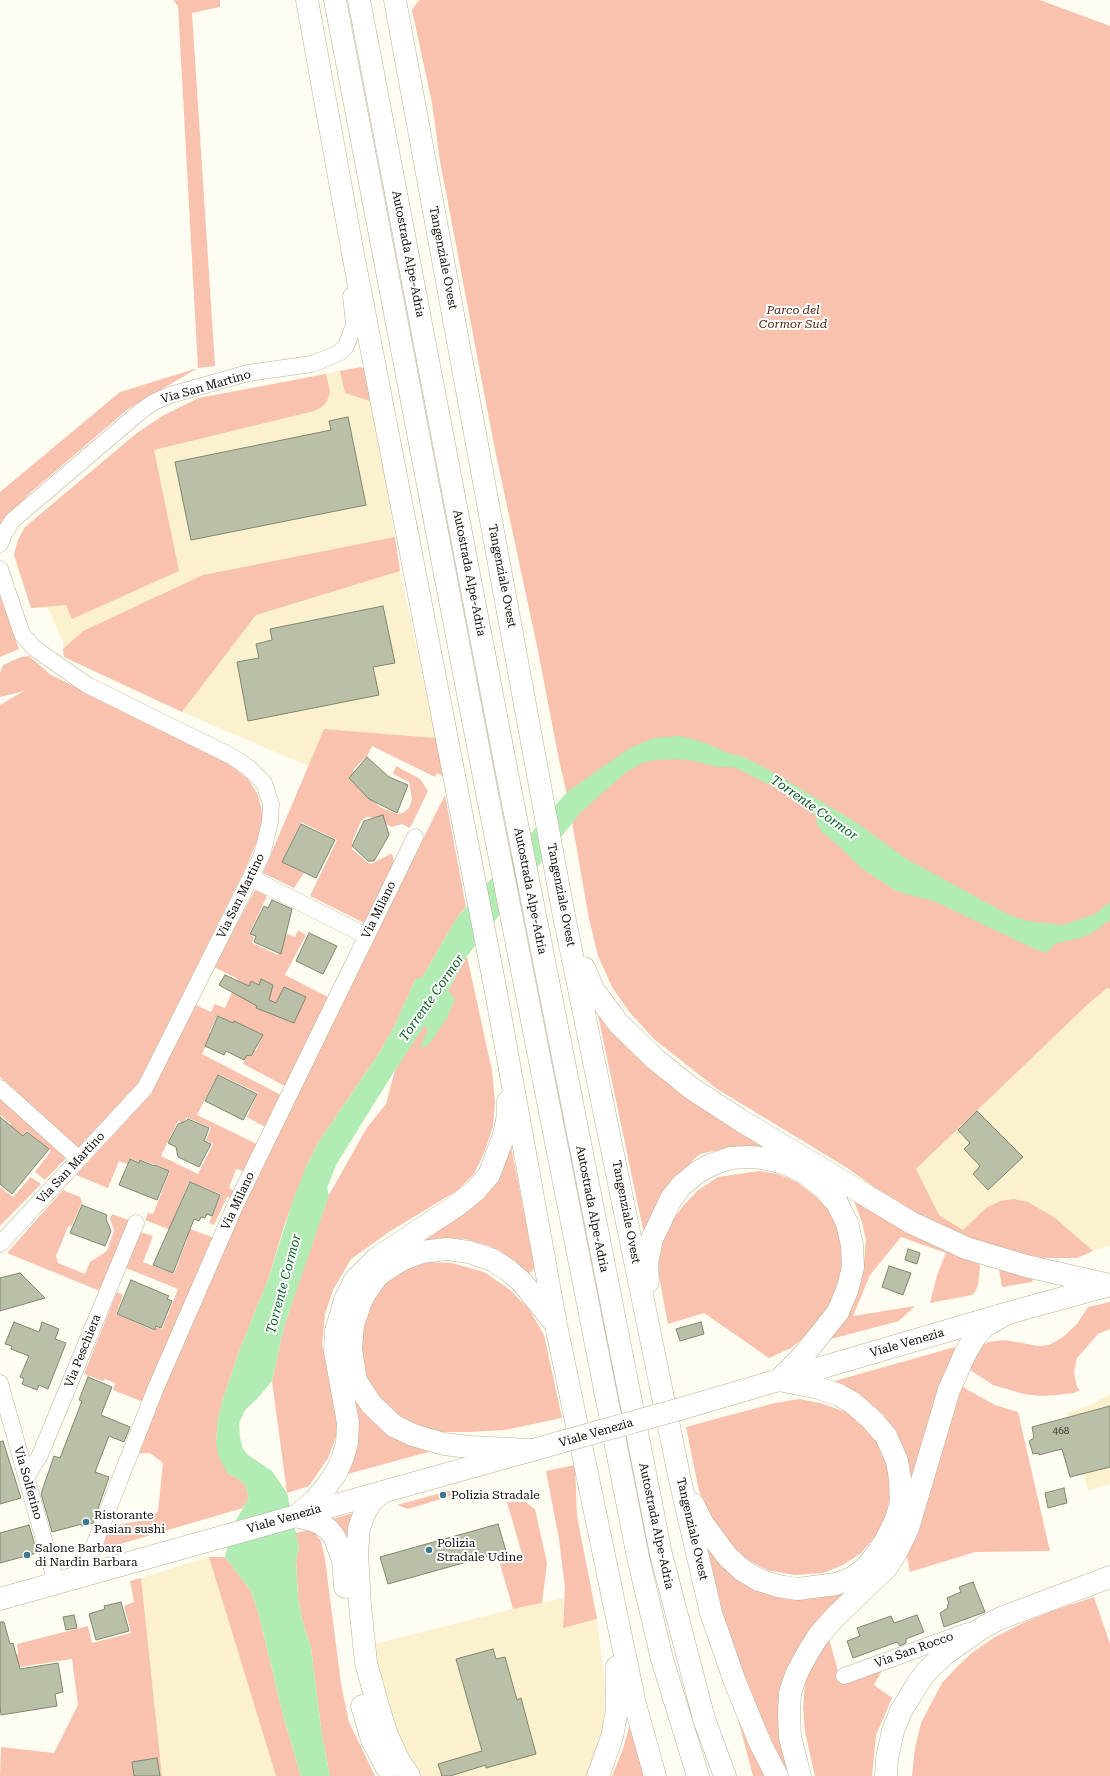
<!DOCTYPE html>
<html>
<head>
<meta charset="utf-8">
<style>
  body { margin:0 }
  canvas { display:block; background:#fffcf1 }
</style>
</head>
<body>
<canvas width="1110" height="1776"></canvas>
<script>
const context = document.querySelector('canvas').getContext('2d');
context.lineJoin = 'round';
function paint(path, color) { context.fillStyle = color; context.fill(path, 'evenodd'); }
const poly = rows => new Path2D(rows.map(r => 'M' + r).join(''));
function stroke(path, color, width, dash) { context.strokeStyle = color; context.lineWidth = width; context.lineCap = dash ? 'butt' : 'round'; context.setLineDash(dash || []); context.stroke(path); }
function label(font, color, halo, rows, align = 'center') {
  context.font = font + ' "Roboto Serif",serif'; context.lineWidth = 4; context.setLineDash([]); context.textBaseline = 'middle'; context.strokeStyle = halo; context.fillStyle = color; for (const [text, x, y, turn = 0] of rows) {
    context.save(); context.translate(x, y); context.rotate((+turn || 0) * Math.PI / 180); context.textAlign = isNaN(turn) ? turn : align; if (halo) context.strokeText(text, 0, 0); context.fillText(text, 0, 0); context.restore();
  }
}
paint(poly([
  [361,367,369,374,400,571,436,738,324,729,308,766,182,712,256,615,273,609,213,594,64,657,63,642,48,608,31,608,16,565,14,554,18,540,25,527,137,433,164,415,199,398],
  [1107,988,1110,989,1110,1246,1093,1251,1054,1217,1028,1202,986,1208,963,1230,939,1215,916,1169,1086,1006],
  [1110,1394,1110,1484,1088,1491,1067,1413,1089,1406],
  [209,1557,276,1776,162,1776,141,1578],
  [564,1598,563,1628,597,1619,605,1689,604,1727,588,1776,422,1776,412,1765,400,1746,382,1691,374,1644,513,1609]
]), '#fbf1cf');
paint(poly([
  [173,0,220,0,220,7,192,13,215,366,198,368,128,409,30,493,2,521,0,525,0,492,120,392,198,368,178,6],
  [419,0,1040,0,1110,26,1110,989,1107,988,1086,1006,916,1169,939,1215,963,1230,986,1208,1000,1201,1014,1199,1028,1202,1054,1217,1093,1251,1077,1258,1042,1258,989,1246,941,1228,880,1191,847,1168,803,1141,717,1089,654,1039,630,1013,612,987,598,956,589,919,572,822,573,821,559,760,537,646,494,445,440,161,432,103,412,10],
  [361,367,369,374,373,402,345,393,340,371],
  [326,374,330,392,327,401,322,407,314,411,154,450,179,571,72,619,66,605,31,608,14,554,18,540,25,527,137,433,164,415,199,398],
  [395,537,400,571,256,615,182,712,64,657,63,649,83,631,203,575],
  [0,595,19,649,0,657],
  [29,656,51,675,223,759,248,779,258,795,263,816,258,839,248,863,139,1082,78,1148,0,1077,0,705,24,691,0,697,0,673,3,665,21,657],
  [324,729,436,738,445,777,437,773,435,777,372,746,367,756,353,770,354,782,380,807,397,814,403,813,409,808,412,799,409,782,393,774,396,766,420,779,428,791,410,828,402,824,392,827,370,817,366,817,361,821,352,842,352,849,367,862,371,864,392,853,394,862,364,923,310,896,337,840,301,822,282,862,304,873,294,888,263,873],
  [445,795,466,907,456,919,422,978,416,978,395,1025,380,1052,318,1143,307,1165,284,1226,269,1277,239,1352,223,1399,218,1419,216,1442,228,1474,239,1479,245,1484,249,1498,243,1508,103,1549,101,1548,106,1527,150,1519,158,1511,163,1463,150,1453,134,1454,250,1185],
  [255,890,267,896,249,934,254,937,252,943,278,955,287,934,295,937,298,930,306,935,285,975,328,997,286,1085,283,1085,243,1064,247,1055,251,1057,254,1050,256,1051,263,1035,234,1021,233,1023,218,1015,209,1033,211,1034,202,1054,281,1095,265,1127,247,1117,258,1093,218,1074,197,1115,257,1144,244,1171,236,1169,229,1188,235,1191,230,1198,227,1197,214,1225,209,1223,221,1194,189,1182,172,1222,214,1238,143,1402,113,1390,115,1383,105,1379,103,1381,84,1374,117,1292,123,1295,116,1314,155,1331,157,1327,162,1329,178,1289,126,1268,140,1232,153,1236,143,1262,174,1274,188,1237,145,1220,148,1213,153,1214,170,1171,155,1164,154,1165,140,1159,139,1162,130,1158,127,1164,119,1161,108,1188,76,1175,151,1094,196,1005,211,1012,215,1004,225,1008,238,979,214,967],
  [187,1117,211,1128,206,1140,213,1144,198,1174,161,1156,178,1121,184,1123],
  [467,956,492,1071,495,1101,493,1127,484,1153,474,1174,458,1190,389,1232,351,1259,333,1290,325,1314,322,1345,340,1412,336,1437,328,1458,309,1486,287,1493,272,1381,284,1327,306,1261,329,1195,366,1129,386,1104,395,1070,425,1024,428,1030,421,1047,448,991],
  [598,1015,637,1055,768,1147,733,1147,700,1154,671,1181,644,1234],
  [0,1096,68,1156,45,1180,35,1172,51,1151,27,1131,7,1154,0,1138,11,1124,0,1115],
  [511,1146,535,1268,527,1275,507,1256,490,1246,465,1239,440,1238,420,1242],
  [759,1171,778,1174,798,1183,815,1196,829,1210,839,1233,843,1249,841,1273,831,1301,822,1317,805,1337,791,1348,769,1358,704,1313,668,1324,659,1276,659,1261,664,1236,674,1218,684,1205,697,1191,718,1177],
  [31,1177,41,1184,0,1226,0,1187,13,1197],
  [63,1190,80,1197,82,1202,72,1225,68,1227,56,1256,58,1263,85,1274,90,1262,107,1251,114,1230,110,1219,112,1214,129,1220,100,1291,7,1253],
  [852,1196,978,1261,980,1266,978,1285,975,1292,972,1295,930,1303,937,1275,946,1253,901,1237,870,1275,853,1316,915,1306,899,1321,827,1340,861,1278,864,1261,866,1240,862,1222],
  [425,1262,452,1263,484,1272,509,1289,529,1309,544,1335,562,1418,505,1430,469,1432,438,1432,413,1423,392,1411,375,1392,367,1377,362,1361,361,1340,365,1320,374,1300,386,1282,403,1270],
  [999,1270,1030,1275,1034,1278,1032,1282,1002,1287],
  [1110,1302,1110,1329,1098,1334,1077,1358,1074,1372,1077,1387,1080,1390,1074,1393,1057,1395,1041,1396,1024,1394,993,1385,967,1368,981,1346,988,1342,1005,1340,1038,1346,1049,1345,1063,1337,1077,1324,1088,1307],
  [955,1347,946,1374,910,1493,906,1455,897,1433,883,1414,864,1399,831,1382],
  [959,1384,968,1390,995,1405,1018,1412,1050,1551,975,1552,910,1572,906,1553],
  [353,1389,443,1448,344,1475],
  [799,1399,820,1403,846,1412,865,1426,880,1446,889,1470,891,1492,887,1512,877,1534,861,1553,843,1565,823,1573,795,1575,767,1570,743,1557,723,1538,710,1518,699,1491,686,1427,775,1403],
  [575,1465,577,1516,597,1619,563,1628,565,1588,559,1539,546,1471],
  [459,1488,451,1496,408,1509,397,1505],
  [507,1502,525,1502,535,1509,547,1563,542,1603,513,1609,500,1564,523,1558],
  [357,1512,350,1547,332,1519],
  [312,1529,321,1541,325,1559,341,1684,349,1722,375,1776,330,1776,322,1736,311,1648,302,1619,298,1597,296,1560,299,1547,295,1533],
  [701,1539,749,1584,864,1578,803,1642,790,1776,788,1776,755,1704,736,1655,721,1609],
  [209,1557,225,1557,251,1591,259,1615,283,1715,301,1776,276,1776],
  [141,1578,162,1776,0,1776,1,1747,54,1753,78,1705,72,1659,0,1670,0,1659,18,1654,17,1644,88,1626,92,1643,131,1633,124,1606,134,1602,130,1581],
  [1094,1597,1110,1644,1110,1776,912,1776,915,1748,921,1723,942,1683,957,1667,973,1652,995,1637,1023,1623,1052,1611],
  [828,1635,841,1682,885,1665,874,1685,892,1698,876,1735,872,1776,815,1776,805,1732,803,1708,805,1684,811,1663],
  [734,1704,768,1776,753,1776],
  [630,1724,646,1776,612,1776,623,1749]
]), '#f8c2af');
paint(poly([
  [680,736,709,744,725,752,746,758,771,771,860,825,905,858,1009,915,1028,921,1063,925,1095,914,1110,902,1110,920,1092,933,1080,938,1054,944,1048,952,1039,951,936,902,896,891,861,868,838,845,822,832,817,824,816,817,813,811,776,788,734,767,719,767,688,760,675,759,656,760,642,763,625,773,581,812,467,956,448,991,455,999,447,1018,432,1040,426,1047,420,1047,428,1030,425,1025,395,1070,336,1165,327,1188,329,1195,284,1327,272,1381,257,1399,245,1410,239,1423,240,1437,243,1449,248,1455,272,1471,287,1493,299,1547,296,1560,298,1597,302,1619,311,1648,322,1736,330,1776,301,1776,283,1715,259,1615,251,1591,225,1557,232,1527,249,1498,245,1484,239,1479,228,1474,223,1465,218,1455,216,1442,218,1419,223,1399,239,1352,269,1277,294,1197,307,1165,318,1143,380,1052,395,1025,416,978,422,978,456,919,567,792,630,748,654,738]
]), '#b1ecb5');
const building = poly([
  [348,417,366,505,191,540,175,462,331,430,329,421,348,417],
  [383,606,395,663,373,667,379,695,248,721,237,662,259,658,256,644,272,640,270,629,383,606],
  [367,757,389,777,408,785,397,813,369,799,349,778,367,757],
  [383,815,389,835,374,861,368,861,352,846,364,821,383,815],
  [301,824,335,840,316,878,282,862,301,824],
  [272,900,292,909,281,954,254,942,256,936,250,934,264,906,268,908,272,900],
  [309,933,337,946,323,974,296,961,309,933],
  [225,975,249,986,251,981,259,985,261,979,273,985,269,1000,276,1003,284,987,306,997,294,1023,256,1008,257,1006,219,985,225,975],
  [218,1016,233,1023,234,1021,263,1035,251,1056,247,1055,244,1060,226,1051,224,1055,205,1046,218,1016],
  [218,1075,257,1094,243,1120,205,1101,218,1075],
  [977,1111,1023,1157,988,1190,973,1174,980,1166,964,1149,970,1143,958,1130,977,1111],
  [0,1117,23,1136,27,1132,49,1149,12,1194,0,1184,0,1117],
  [188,1119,209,1128,204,1141,211,1144,199,1167,178,1157,176,1147,168,1143,178,1124,186,1121,188,1119],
  [130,1159,139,1163,140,1160,154,1166,155,1165,169,1171,157,1200,119,1185,130,1159],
  [190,1182,220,1195,212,1216,207,1214,205,1218,201,1217,199,1221,194,1219,173,1273,153,1265,190,1182],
  [82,1205,107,1215,106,1219,111,1231,105,1246,70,1233,82,1205],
  [908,1249,920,1253,917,1264,905,1260,908,1249],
  [889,1266,911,1273,903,1295,882,1287,889,1266],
  [20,1273,45,1298,0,1311,0,1278,20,1273],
  [131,1280,169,1296,167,1299,172,1301,161,1328,156,1326,155,1330,117,1314,131,1280],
  [14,1322,39,1332,42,1322,59,1329,55,1339,66,1343,48,1389,39,1385,37,1390,22,1384,24,1379,20,1377,29,1356,11,1349,12,1346,5,1344,14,1322],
  [701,1322,704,1334,680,1341,676,1329,701,1322],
  [88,1377,112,1387,101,1415,130,1427,124,1442,109,1436,95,1472,109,1477,93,1523,82,1526,82,1524,52,1532,41,1494,54,1456,60,1458,82,1401,79,1400,88,1377],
  [1110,1406,1110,1467,1070,1477,1062,1449,1039,1455,1039,1453,1033,1454,1029,1441,1034,1438,1032,1427,1110,1406],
  [3,1441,21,1498,0,1504,0,1442,3,1441],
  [1064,1488,1067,1503,1048,1508,1045,1493,1064,1488],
  [498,1524,506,1551,388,1584,380,1557,498,1524],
  [29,1525,37,1553,0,1563,0,1533,29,1525],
  [973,1582,985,1612,944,1627,940,1613,948,1608,947,1605,949,1604,947,1598,961,1592,959,1587,973,1582],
  [121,1602,129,1631,96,1640,89,1614,105,1609,104,1606,121,1602],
  [74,1615,77,1628,66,1630,63,1617,74,1615],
  [917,1615,924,1632,906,1639,906,1643,900,1646,897,1642,853,1658,847,1641,860,1636,857,1628,891,1616,894,1623,917,1615],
  [0,1622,4,1622,10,1644,13,1643,20,1669,58,1663,63,1692,55,1694,57,1706,1,1715,0,1705,0,1622],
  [493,1649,496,1659,505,1657,517,1700,521,1698,536,1754,486,1768,486,1765,450,1776,442,1776,438,1764,482,1751,456,1659,493,1649],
  [157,1758,160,1776,134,1776,132,1762,157,1758]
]);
paint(building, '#b9c0a7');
stroke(building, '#80876f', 1);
const street = poly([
  [0,544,5,532,13,520,141,411,154,402,170,395,248,373,312,364,339,353,346,346,354,325,351,296],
  [0,569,22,634,34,648,87,685,231,756,249,768,264,783,271,804,270,822,262,855,145,1088,0,1244],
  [251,878,367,936],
  [0,1088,79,1159],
  [0,1383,56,1583],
  [27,1476,40,1455,136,1223],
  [82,1576,155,1390,235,1206,415,837],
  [844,1676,968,1631]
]);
const secondary = poly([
  [886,1776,887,1758,893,1731,901,1711,918,1683,928,1670,946,1653,985,1626,1001,1618,1110,1577]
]);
const primary = poly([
  [680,1409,1008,1313,1110,1285],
  [0,1599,561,1442]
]);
const highway = poly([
  [307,0,353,254,496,992,556,1325,635,1704,655,1776],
  [335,0,487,793,638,1557,662,1659,698,1776],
  [359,0,507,773,661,1554,704,1719,725,1776],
  [395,0,564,916,680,1480,711,1613,735,1682,760,1743,777,1776],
  [584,968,593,989,618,1023,655,1059,691,1088,740,1120,912,1223,966,1248,1026,1266,1110,1285],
  [648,1282,647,1263,652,1239,671,1199,682,1185,698,1172,711,1165,730,1158,748,1157,763,1158,784,1163,805,1173,823,1187,837,1203,847,1223,852,1245,853,1267,848,1288,838,1312,802,1357,779,1380],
  [533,1450,470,1447,444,1444,413,1435,394,1426,371,1404,356,1381,351,1349,353,1324,363,1296,378,1275,401,1260,422,1252,447,1249,469,1252,493,1260,508,1270,522,1282,554,1322],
  [382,1492,371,1502,365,1512,359,1528,357,1554,360,1605,366,1663,380,1713,387,1735,398,1759,409,1776],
  [693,1504,703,1524,727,1556,742,1570,759,1580,778,1586,798,1589,836,1584,852,1578,864,1569,873,1559,885,1542,895,1522,901,1504,900,1479,897,1461,886,1436,871,1419,853,1403,839,1395,819,1388,779,1380],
  [296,1516,315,1500,326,1487,336,1473,343,1457,347,1443,348,1423,335,1351,336,1331,345,1300,355,1280,377,1258,456,1206,475,1191,489,1175,504,1135,508,1115,508,1102],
  [296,1516,312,1520,321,1524,329,1530,335,1538,343,1560,345,1587],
  [362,1706,372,1740,387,1768],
  [598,1776,612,1737,617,1710,617,1667],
  [800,1776,790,1737,789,1714,790,1693,796,1675,807,1654,819,1635,834,1618,887,1567,898,1549,908,1528,949,1390,965,1354,974,1338,985,1326,1008,1313]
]);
stroke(street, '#b8b198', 17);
stroke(secondary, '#b8b198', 23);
stroke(primary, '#b8b198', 23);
stroke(highway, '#b8b198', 23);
stroke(street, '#fff', 16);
stroke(secondary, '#fff', 22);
stroke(primary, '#fff', 22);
stroke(highway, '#fff', 22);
const primaryBridge = poly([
  [561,1442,680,1409]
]);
stroke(primaryBridge, '#b8b198', 23, []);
stroke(primaryBridge, '#fff', 22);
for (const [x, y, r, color] of [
  [443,1495,4,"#3c7890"],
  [86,1522,4,"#3c7890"],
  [429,1550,4,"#3c7890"],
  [27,1555,4,"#3c7890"]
]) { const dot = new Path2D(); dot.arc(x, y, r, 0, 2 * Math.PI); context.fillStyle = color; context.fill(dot); stroke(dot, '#fff', 1.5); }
label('10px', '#39382d', null, [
  ["468",1061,1431]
]);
label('12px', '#0e0b04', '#fff', [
  ["Autostrada Alpe-Adria",408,254,79],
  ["Tangenziale Ovest",443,258,79],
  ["Via San Martino",206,387,-16],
  ["Autostrada Alpe-Adria",469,573,79],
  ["Tangenziale Ovest",502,576,79],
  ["Autostrada Alpe-Adria",530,891,79],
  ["Tangenziale Ovest",561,895,79],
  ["Via San Martino",241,896,-64],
  ["Via Milano",379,910,-64],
  ["Via San Martino",71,1168,-47],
  ["Via Milano",238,1201,-65],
  ["Autostrada Alpe-Adria",592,1209,79],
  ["Tangenziale Ovest",626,1212,79],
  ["Viale Venezia",907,1343,-16],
  ["Via Peschiera",83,1351,-68],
  ["Viale Venezia",596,1433,-16],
  ["Via Solferino",28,1483,74],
  ["Viale Venezia",284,1519,-16],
  ["Autostrada Alpe-Adria",656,1526,78],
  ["Tangenziale Ovest",692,1529,77],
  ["Via San Rocco",914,1650,-20]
]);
label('italic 12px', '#4d1f0d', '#fff', [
  ["Parco del",793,310],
  ["Cormor Sud",793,324]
]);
label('12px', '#0e0b04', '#fff', [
  ["Polizia Stradale",451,1495],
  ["Ristorante",94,1515],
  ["Pasian sushi",94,1529],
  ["Polizia",437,1543],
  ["Stradale Udine",437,1557],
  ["Salone Barbara",35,1548],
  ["di Nardin Barbara",35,1562]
], 'left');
label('italic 13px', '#076120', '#fff', [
  ["Torrente Cormor",814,808,35],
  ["Torrente Cormor",432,998,-55],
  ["Torrente Cormor",284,1284,-75]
]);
</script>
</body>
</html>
